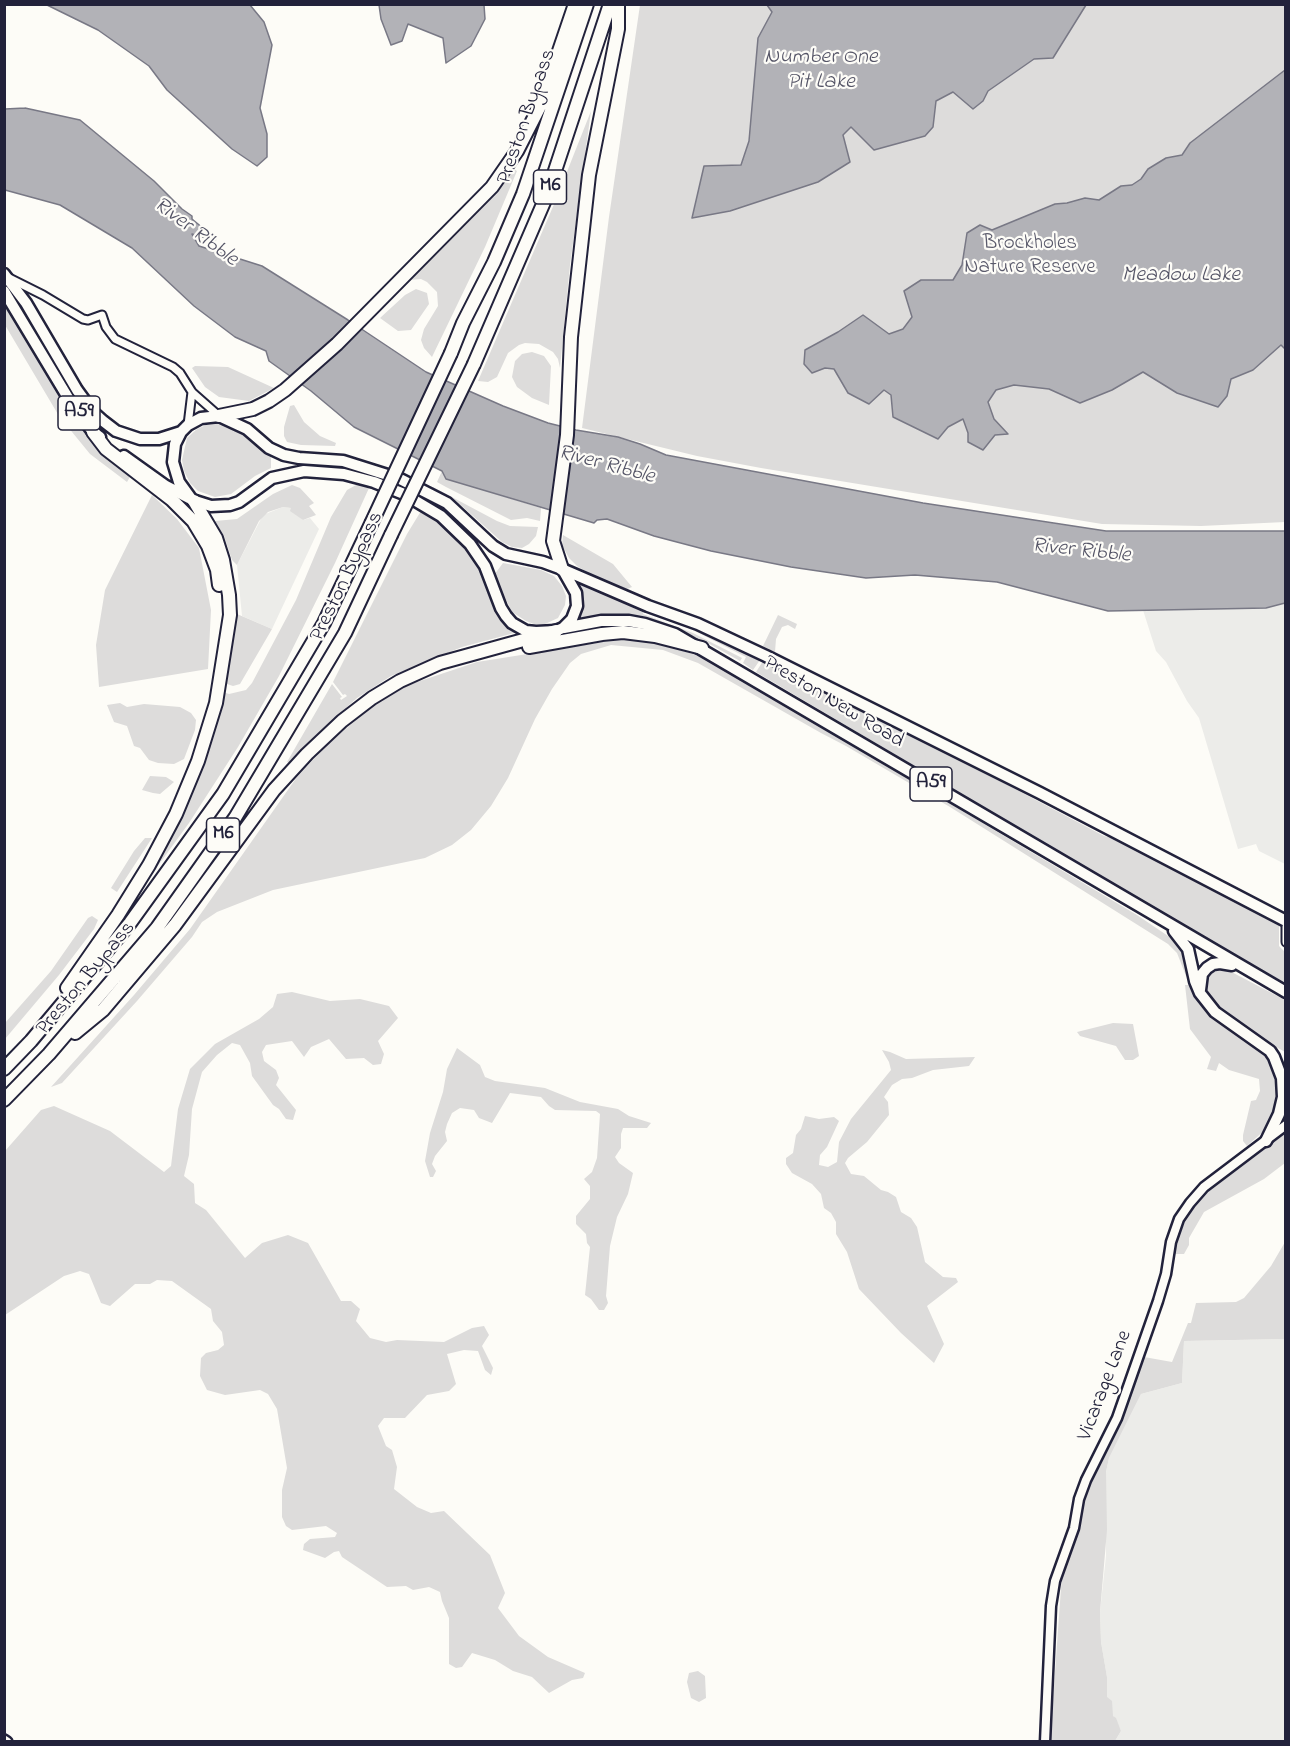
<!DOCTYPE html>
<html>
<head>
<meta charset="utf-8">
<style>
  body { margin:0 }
  #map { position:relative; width:1290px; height:1746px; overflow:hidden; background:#fdfcf7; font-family:"Indie Flower",sans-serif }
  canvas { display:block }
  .frame { position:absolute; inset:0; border:6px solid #22223b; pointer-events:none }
</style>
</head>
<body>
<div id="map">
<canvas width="1290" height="1746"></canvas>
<div class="frame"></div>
</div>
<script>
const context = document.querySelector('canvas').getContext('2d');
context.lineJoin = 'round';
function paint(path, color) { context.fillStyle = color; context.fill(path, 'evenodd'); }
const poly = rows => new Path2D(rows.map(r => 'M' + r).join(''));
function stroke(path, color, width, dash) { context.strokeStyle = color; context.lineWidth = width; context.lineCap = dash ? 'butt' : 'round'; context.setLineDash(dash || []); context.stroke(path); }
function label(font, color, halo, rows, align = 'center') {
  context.font = font + ' "Indie Flower",sans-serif'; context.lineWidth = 4.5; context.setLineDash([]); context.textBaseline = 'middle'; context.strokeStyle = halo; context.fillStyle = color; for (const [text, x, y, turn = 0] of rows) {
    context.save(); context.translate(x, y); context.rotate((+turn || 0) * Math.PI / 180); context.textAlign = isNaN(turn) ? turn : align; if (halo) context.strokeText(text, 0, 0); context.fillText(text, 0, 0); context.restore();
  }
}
paint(poly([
  [283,507,292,508,303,520,310,518,319,529,272,629,242,616,237,565,263,515],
  [1285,603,1285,864,1259,851,1256,844,1238,849,1199,718,1187,701,1166,662,1156,651,1143,610,1266,608],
  [1285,1339,1285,1741,1115,1741,1121,1731,1113,1716,1107,1698,1107,1677,1101,1642,1100,1612,1106,1556,1106,1472,1109,1458,1141,1394,1182,1383,1184,1341]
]), '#ecece9');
paint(poly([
  [640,5,1285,5,1285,522,1201,526,1102,524,761,468,697,456,582,428,609,217],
  [591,111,570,265,560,368,558,359,553,352,539,344,525,343,519,345,508,353,497,377,488,382,478,381,555,202],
  [512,168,517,171,485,247,432,357,424,348,421,340,424,329,438,306,437,292,427,282,421,279,409,280,402,285,472,218],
  [416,289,427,293,429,304,411,330,398,331,380,318,405,295],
  [5,300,70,409,131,475,127,482,90,454,59,416,5,325],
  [532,352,544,356,551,366,549,405,532,398,517,387,512,377,515,361,522,354],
  [195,366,228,367,274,388,249,401,219,397,205,387,192,368],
  [294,405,304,422,320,436,336,443,335,446,301,445,287,442,284,436,284,427,290,406],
  [217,424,229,426,247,436,271,456,271,468,255,476,231,494,215,497,198,491,190,483,184,471,182,460,187,438,197,429,206,425],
  [442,471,447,479,541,508,540,521,527,518,511,520,446,487,437,482],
  [358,484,369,488,335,563,279,676,238,747,189,823,144,885,223,692,229,694,246,690,252,683,296,600,331,517,347,490],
  [292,485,300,488,314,503,309,506,316,515,303,520,290,511,291,508,283,507,268,512,259,521,237,565,232,560,224,536,215,521,237,519,273,494],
  [433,487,497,521,510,526,538,527,536,536,529,544,522,548,512,547,502,542,463,507,432,489],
  [152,495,177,519,199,548,211,610,208,669,99,687,96,645,105,590],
  [421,511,438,522,461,542,481,570,501,619,518,632,462,647,391,676,357,698,320,731,289,763,287,762,332,684,342,697,340,698,341,700,347,696,345,694,343,695,333,682,407,534],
  [563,535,613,564,632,587,627,589,590,574,577,566,569,558,562,545],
  [503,563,541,570,554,576,562,586,566,596,565,605,558,618,545,624,534,624,526,621,512,612,494,575],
  [580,583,644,609,643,614,693,633,742,658,740,661,706,642,681,631,640,618,607,615,579,619,582,610,583,593],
  [648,611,688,625,760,660,753,670,743,663,746,657,689,628,647,613],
  [237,614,272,629,240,684,233,686,224,683,232,630],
  [778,615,797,624,795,629,788,625,782,627,776,639,775,652,763,646],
  [622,639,652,641,705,658,1137,915,1174,940,1185,954,1189,977,1186,976,1177,953,1168,944,950,807,846,746,821,733,698,663,663,650,611,645,581,654,570,663,552,689,535,719,508,778,491,806,471,830,452,845,425,858,273,890,217,912,202,922,192,937,137,1001,62,1083,51,1087,134,995,190,929,297,777,326,746,371,707,402,687,477,662],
  [763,661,998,780,1104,836,1112,838,1279,923,1279,946,1285,952,1285,986,756,672],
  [120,703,127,707,144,704,180,707,191,713,196,720,195,730,184,759,174,764,158,763,149,760,140,748,134,746,127,726,114,722,107,705],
  [150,776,166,777,174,782,160,794,153,793,142,790],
  [145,838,152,838,117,892,111,888,134,851],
  [92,916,98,920,94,929,59,975,5,1039,5,1023,51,971,88,918],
  [1222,967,1285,1000,1285,1052,1250,1032,1223,1012,1210,998,1205,988,1205,979,1208,972,1214,969],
  [1185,985,1189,985,1203,1007,1230,1031,1274,1059,1281,1093,1278,1105,1266,1129,1247,1146,1243,1141,1243,1135,1251,1101,1256,1100,1260,1091,1259,1079,1229,1070,1219,1063,1216,1071,1207,1069,1211,1057,1190,1029],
  [292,992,330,1001,360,999,389,1006,398,1018,378,1041,384,1054,381,1064,373,1065,364,1058,346,1059,329,1039,311,1047,304,1057,292,1041,266,1045,262,1052,264,1061,276,1070,279,1078,276,1085,296,1110,293,1120,286,1119,279,1109,273,1105,252,1076,250,1063,240,1045,232,1043,217,1055,202,1072,192,1109,189,1155,184,1176,194,1184,195,1203,206,1210,245,1258,262,1243,288,1235,308,1243,341,1301,351,1301,360,1309,356,1321,370,1338,386,1342,397,1340,444,1342,472,1328,484,1326,489,1335,482,1346,493,1368,491,1375,485,1370,478,1351,464,1350,447,1354,456,1384,449,1391,427,1395,405,1418,384,1418,378,1426,386,1446,392,1450,397,1467,394,1489,417,1507,431,1513,444,1511,490,1555,505,1593,498,1608,519,1636,548,1657,585,1673,583,1678,572,1680,549,1693,532,1677,513,1671,495,1660,472,1653,462,1667,456,1668,449,1664,449,1618,442,1601,440,1592,429,1587,413,1590,406,1586,387,1587,342,1557,339,1551,334,1552,325,1558,303,1550,304,1544,310,1539,335,1537,337,1533,326,1526,292,1530,286,1526,282,1517,282,1490,287,1468,277,1409,268,1394,260,1390,225,1395,207,1390,200,1376,201,1358,206,1353,218,1350,224,1345,222,1332,213,1321,211,1309,172,1281,157,1280,150,1284,135,1284,110,1306,101,1303,89,1274,80,1271,64,1276,5,1315,5,1151,41,1110,54,1106,110,1131,164,1172,171,1166,178,1109,190,1069,215,1044,259,1019,273,1007,277,994],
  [1113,1023,1133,1024,1139,1056,1133,1060,1125,1060,1116,1046,1080,1036,1077,1032],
  [457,1048,480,1065,485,1077,495,1081,545,1088,580,1102,618,1109,629,1116,651,1123,647,1128,623,1128,621,1134,621,1148,615,1157,619,1163,633,1173,628,1194,617,1217,610,1246,606,1296,608,1303,604,1310,599,1310,591,1299,585,1295,590,1247,587,1243,586,1234,576,1224,576,1216,590,1199,590,1186,584,1179,592,1172,597,1158,600,1114,596,1111,555,1110,549,1106,541,1097,510,1093,492,1123,479,1118,474,1110,460,1108,452,1113,447,1124,445,1132,447,1141,435,1156,432,1164,436,1171,433,1177,430,1177,425,1161,430,1133,443,1092,447,1069],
  [882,1050,890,1052,906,1059,975,1057,969,1066,933,1070,912,1078,902,1079,892,1085,884,1097,888,1102,889,1115,867,1142,848,1158,845,1163,851,1174,864,1176,881,1190,888,1192,896,1197,901,1212,911,1218,917,1227,925,1262,943,1277,956,1278,958,1282,927,1306,944,1344,934,1363,901,1333,859,1289,847,1252,836,1234,836,1222,831,1213,824,1208,821,1194,812,1184,792,1173,786,1164,786,1158,793,1153,796,1135,801,1129,805,1116,819,1119,834,1117,839,1121,827,1147,820,1155,819,1165,828,1167,837,1162,839,1142,851,1119,891,1070,889,1062],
  [1285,1131,1285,1163,1264,1179,1204,1212,1189,1238,1189,1245,1184,1254,1174,1254,1177,1240,1185,1222,1196,1205,1210,1190,1241,1165],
  [1285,1242,1285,1339,1184,1341,1182,1383,1141,1394,1109,1458,1106,1472,1107,1530,1100,1612,1101,1642,1107,1677,1107,1697,1112,1701,1113,1716,1116,1718,1121,1731,1115,1741,1050,1742,1062,1574,1077,1534,1083,1503,1092,1477,1123,1414,1144,1357,1172,1362,1188,1323,1191,1323,1196,1303,1236,1302,1244,1298,1271,1266],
  [698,1671,705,1676,706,1698,699,1702,691,1698,687,1682,689,1673]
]), '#dddcdb');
const water = poly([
  [47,5,250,5,264,22,272,45,260,108,267,134,267,157,257,166,232,149,167,90,149,66,98,30,47,5],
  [379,5,484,5,485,19,471,46,446,63,443,38,408,24,402,41,391,45,381,19,379,5],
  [767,5,1086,5,1053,58,1034,59,988,91,983,101,973,109,953,92,936,101,933,127,925,136,874,150,851,127,843,135,850,162,818,182,730,211,692,218,704,166,741,165,749,141,758,38,772,12,767,5],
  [1285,70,1285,349,1281,345,1253,370,1231,379,1227,396,1218,407,1177,393,1143,372,1112,390,1080,403,1049,389,1014,385,996,390,988,402,994,419,1008,434,995,435,983,450,968,442,968,433,963,419,948,427,938,439,893,417,891,395,884,390,869,404,848,393,834,369,825,368,812,373,804,364,805,350,838,332,863,315,889,334,903,329,912,317,904,291,921,280,953,280,962,265,967,233,980,225,992,230,1055,204,1067,203,1085,198,1099,200,1121,186,1132,185,1141,179,1148,169,1166,158,1182,155,1190,143,1285,70],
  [25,108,80,120,154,181,182,209,192,216,192,219,216,239,214,242,206,238,192,234,199,246,262,266,348,320,426,372,503,406,548,423,576,430,618,437,640,444,666,455,923,503,1106,531,1285,531,1285,603,1266,608,1108,611,997,582,915,575,866,578,791,567,711,551,654,536,607,519,597,520,594,523,446,479,442,471,354,427,311,391,269,361,266,351,235,337,194,306,132,248,60,205,5,190,5,109,25,108]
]);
paint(water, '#b2b2b7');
stroke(water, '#787885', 1.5);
const minor = poly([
  [9,278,43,295,83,319,88,320,102,315,106,327,115,339,173,367,180,373,192,392,218,415],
  [188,425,192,392],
  [1286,927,1286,942]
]);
const tertiary = poly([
  [1045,1742,1051,1606,1055,1581,1074,1528,1079,1499,1086,1480,1117,1418,1158,1301,1166,1274,1171,1242,1179,1219,1190,1203,1204,1187,1286,1125]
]);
const secondary = poly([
  [4,1740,7,1742]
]);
const trunk = poly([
  [4,274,26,303,77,390,93,412,103,421,116,431,140,439,159,439,181,432],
  [4,291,73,406,93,432,100,437],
  [124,456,166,486,189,498],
  [563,570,576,593,577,606,572,619,563,628,556,631,536,632,526,631,512,623,506,616,501,608,485,566,470,544,441,516,404,494,374,482,344,474,304,471,272,478,239,502,230,505,211,506,192,500,179,482,173,462,175,444,181,432,188,425,201,418,219,416,247,429,269,448,284,455,299,458,343,461,400,479,447,503,493,546,506,554,543,562,562,569,648,606,698,624,766,656,1040,793,1286,921],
  [564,628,601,621,629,621,645,624,675,634,1286,992],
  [1174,931,1188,949,1195,981,1200,993,1215,1012,1270,1051,1274,1057,1282,1078,1283,1097,1279,1114,1266,1141],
  [1200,990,1202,974,1207,968,1213,964,1220,963,1232,965]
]);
const motorway = poly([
  [451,353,463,323,494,262,523,194,587,4],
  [474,364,547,195,610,4],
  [219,416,253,409,269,401,285,390,337,344,492,187,517,151,541,104,575,4],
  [93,432,106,449,172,500,193,521,208,546,217,570,219,585],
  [562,569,553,541,567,435,571,337,589,175,618,29,618,4],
  [529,647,602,634,623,632,655,636,702,648],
  [67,988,118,915,149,865,176,814,198,761,216,703,230,615,229,595,223,560,216,538,194,501],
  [75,1033,103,1010,175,925,274,790,307,754,342,721,372,698,400,681,440,663,556,631],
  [4,1069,31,1041,130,923,223,794,324,623,371,524],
  [4,1100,49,1054,157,928,235,818,345,633,391,535]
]);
stroke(minor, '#22223b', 11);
stroke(tertiary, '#22223b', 13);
stroke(secondary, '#22223b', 14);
stroke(trunk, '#22223b', 15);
stroke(motorway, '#22223b', 16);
stroke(minor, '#fdfcf7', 7);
stroke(tertiary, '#fdfcf7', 8);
stroke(secondary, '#fdfcf7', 9);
stroke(trunk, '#fdfcf7', 10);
stroke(motorway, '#fdfcf7', 12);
const motorwayBridge = poly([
  [371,524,451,353],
  [391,535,474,364]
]);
stroke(motorwayBridge, '#22223b', 16, []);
stroke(motorwayBridge, '#fdfcf7', 12);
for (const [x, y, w] of [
  [550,187,33],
  [79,413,42],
  [931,784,42],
  [223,835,33]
]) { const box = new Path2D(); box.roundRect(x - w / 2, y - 17, w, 34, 4.5); context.fillStyle = '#fdfcf7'; context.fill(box); stroke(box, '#22223b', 1.5); }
label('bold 20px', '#22223b', null, [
  ["M6",550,187],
  ["A59",79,413],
  ["A59",931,784],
  ["M6",223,835]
]);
label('21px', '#22223b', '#fdfcf7', [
  ["Preston Bypass",528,117,-71],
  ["Preston Bypass",348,577,-64],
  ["Preston New Road",833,703,31],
  ["Preston Bypass",87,979,-50],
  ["Vicarage Lane",1106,1386,-69]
]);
label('21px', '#5a5a6b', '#fdfcf7', [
  ["Brockholes",1030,245],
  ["Nature Reserve",1030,269]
]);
label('italic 22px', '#545466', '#fdfcf7', [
  ["Number One",821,58],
  ["Pit Lake",821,83],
  ["River Ribble",195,233,37],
  ["Meadow Lake",1181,276],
  ["River Ribble",606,466,15],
  ["River Ribble",1081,552,6]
]);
</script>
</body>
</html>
